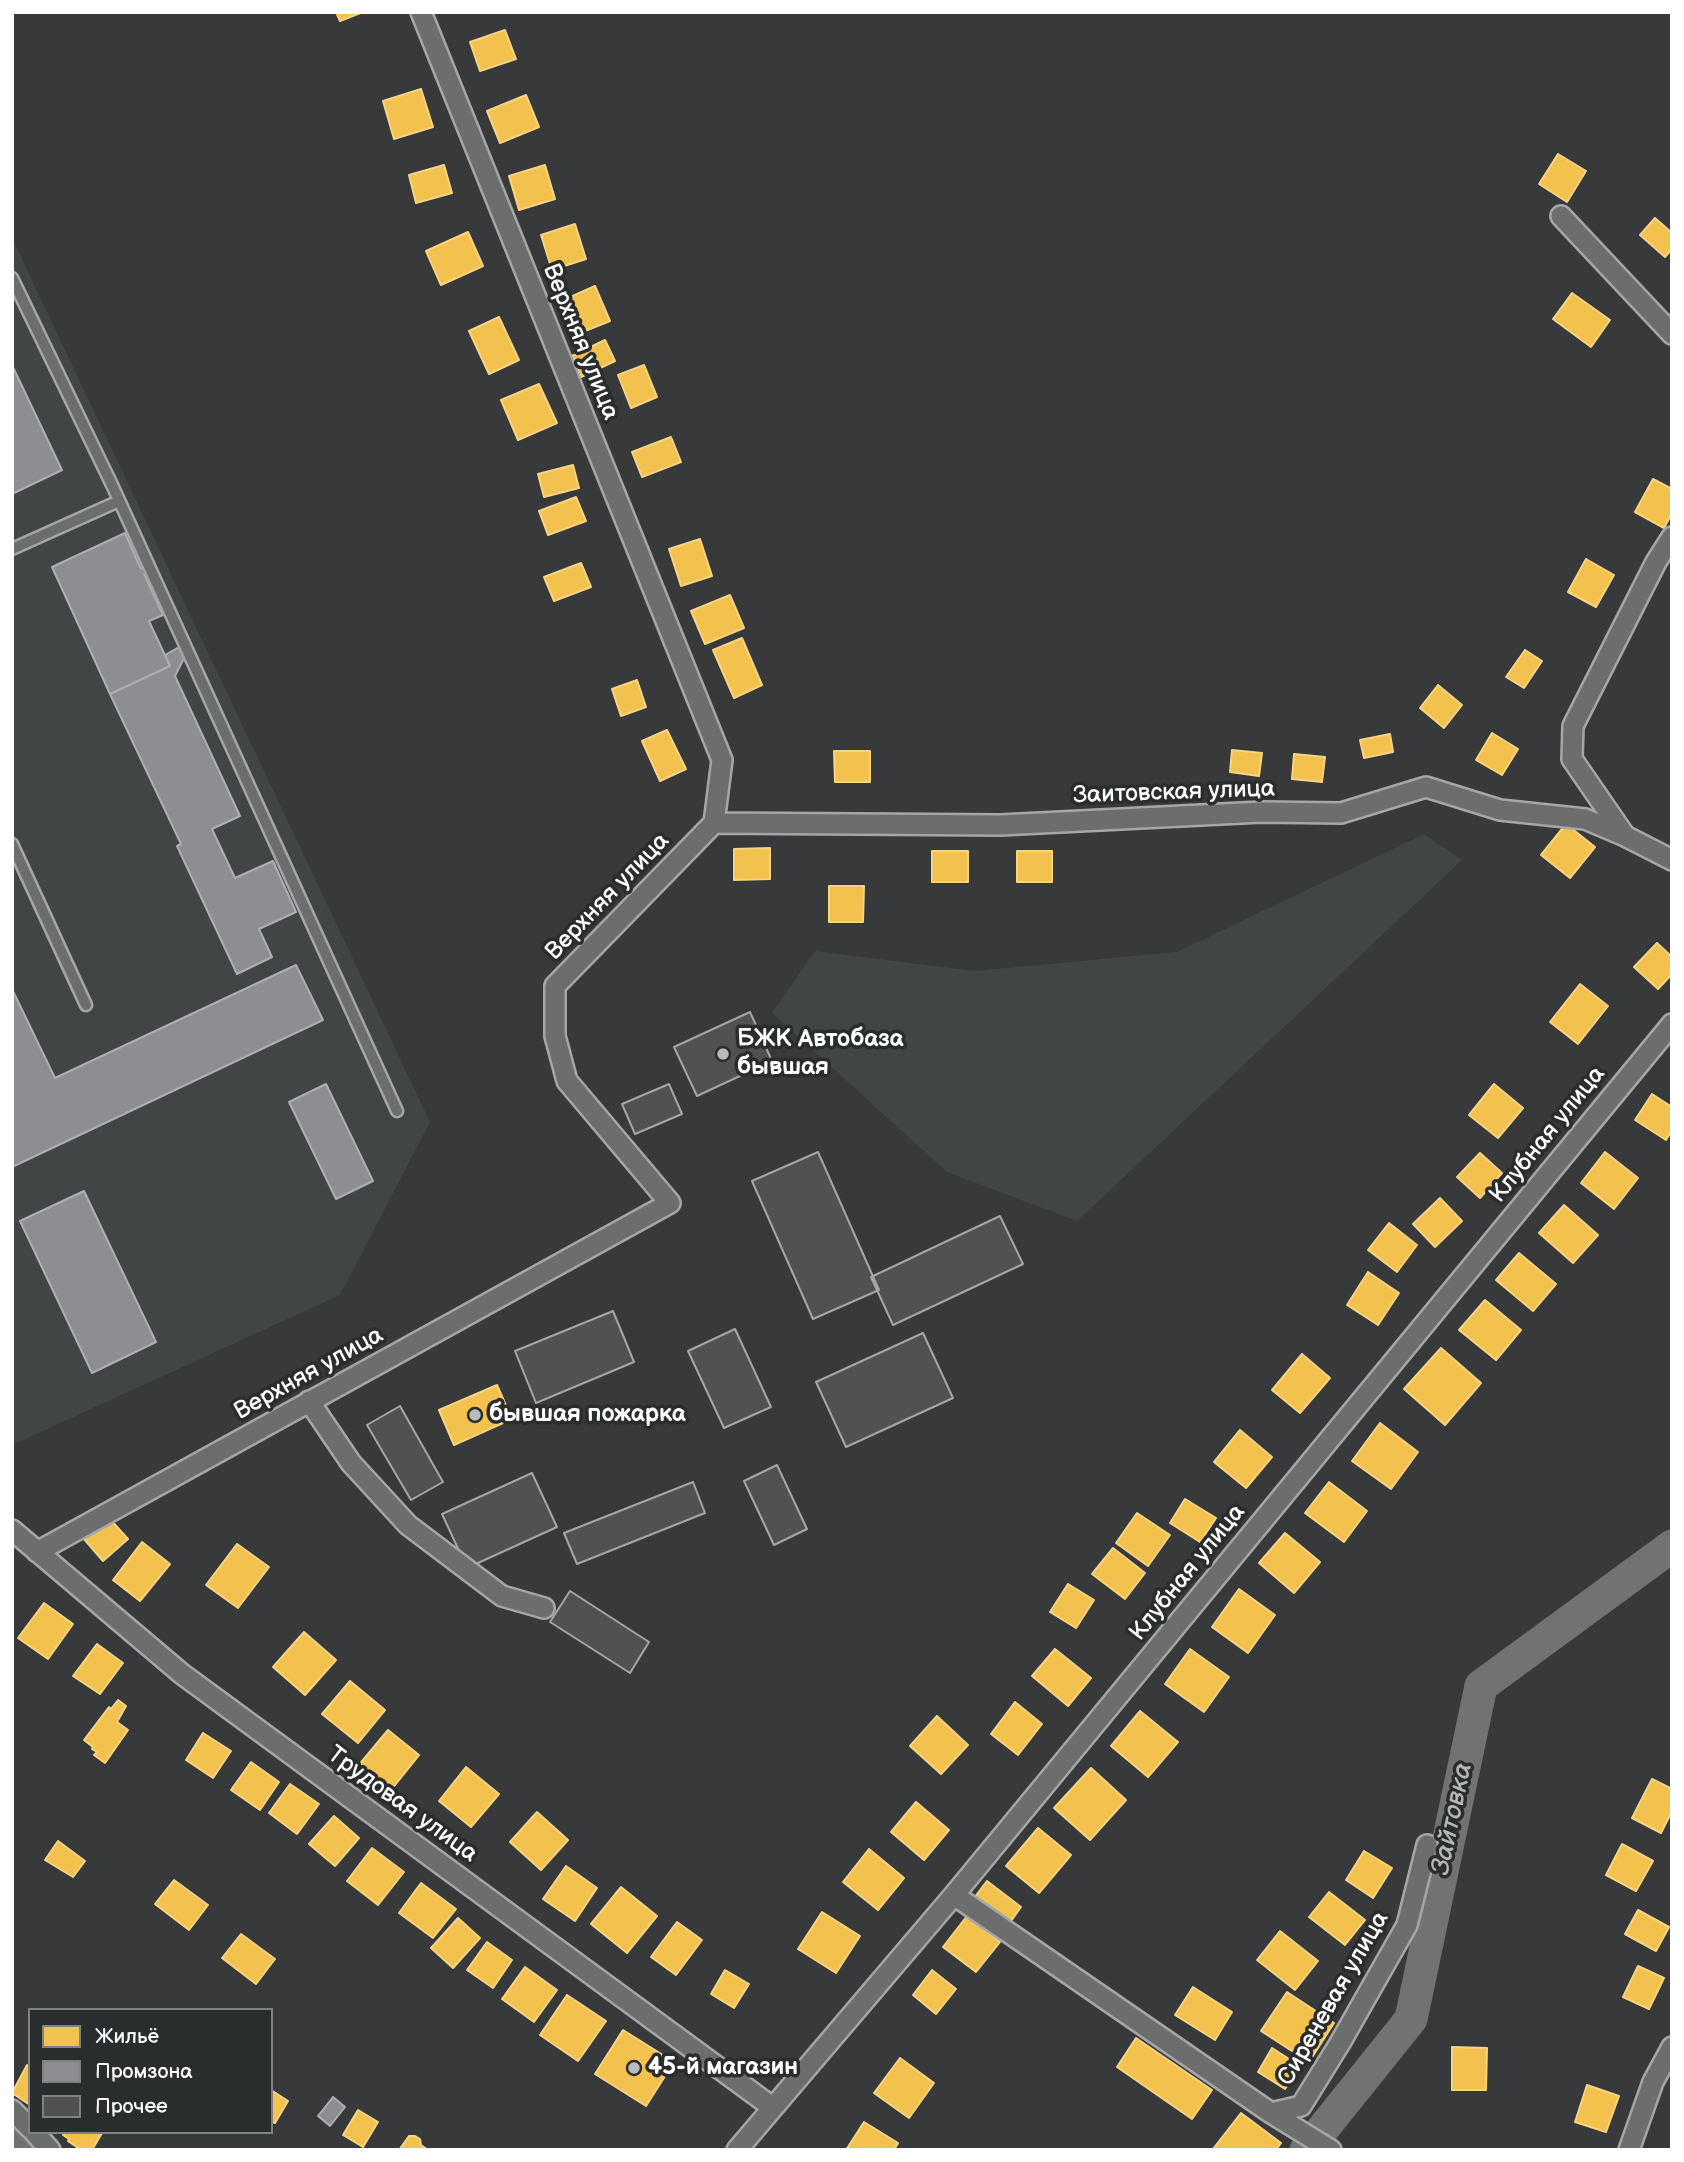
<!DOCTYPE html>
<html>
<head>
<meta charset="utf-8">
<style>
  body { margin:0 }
  #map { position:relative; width:1684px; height:2162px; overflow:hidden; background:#38393a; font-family:"Balsamiq Sans",sans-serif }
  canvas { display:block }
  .frame { position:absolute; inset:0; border:14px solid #fff; pointer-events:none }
  .legend { position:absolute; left:28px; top:2008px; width:245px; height:126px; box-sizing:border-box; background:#2a2d2e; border:2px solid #7f8182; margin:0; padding:9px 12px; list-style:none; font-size:21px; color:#fff }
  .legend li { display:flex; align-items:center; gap:14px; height:35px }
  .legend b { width:35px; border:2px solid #7f8182 }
</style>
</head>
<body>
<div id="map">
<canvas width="1684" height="2162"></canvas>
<div class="frame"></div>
<ul class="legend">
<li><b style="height:19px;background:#f2c14e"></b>Жильё</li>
<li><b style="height:19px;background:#8d8d92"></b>Промзона</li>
<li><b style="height:19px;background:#505151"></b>Прочее</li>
</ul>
</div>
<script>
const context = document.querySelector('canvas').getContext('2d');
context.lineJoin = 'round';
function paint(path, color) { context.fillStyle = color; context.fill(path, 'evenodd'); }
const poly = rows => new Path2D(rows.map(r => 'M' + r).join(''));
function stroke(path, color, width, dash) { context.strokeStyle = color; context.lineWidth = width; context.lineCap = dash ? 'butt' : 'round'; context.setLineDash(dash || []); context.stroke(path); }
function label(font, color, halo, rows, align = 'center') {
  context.font = font + ' "Balsamiq Sans",sans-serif'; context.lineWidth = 7; context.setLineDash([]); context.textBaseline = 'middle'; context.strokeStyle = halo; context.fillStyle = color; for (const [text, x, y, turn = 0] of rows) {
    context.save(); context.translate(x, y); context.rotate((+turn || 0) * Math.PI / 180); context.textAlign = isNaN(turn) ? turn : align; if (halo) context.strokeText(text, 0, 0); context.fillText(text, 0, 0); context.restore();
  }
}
paint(poly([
  [12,238,430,1122,340,1295,12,1445],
  [1424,834,1462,860,1077,1221,947,1172,772,1013,815,951,974,971,1177,952]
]), '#424546');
const homes = poly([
  [336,12,363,12,340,21,336,12],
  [505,30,516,59,480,71,470,42,505,30],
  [421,89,433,127,394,139,383,101,421,89],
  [526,95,539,127,500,143,487,111,526,95],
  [1558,154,1586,171,1567,202,1539,184,1558,154],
  [444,165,452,193,416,203,409,175,444,165],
  [545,165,555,199,519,210,509,176,545,165],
  [1655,218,1672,233,1672,249,1665,257,1640,235,1655,218],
  [575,224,586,259,552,270,541,235,575,224],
  [468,232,483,266,441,285,426,251,468,232],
  [595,286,610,321,580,333,566,299,595,286],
  [1572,293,1610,320,1591,347,1553,319,1572,293],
  [499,317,519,360,489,374,469,331,499,317],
  [605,340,615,361,581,377,572,356,605,340],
  [644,365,657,397,631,408,618,375,644,365],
  [539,384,557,423,518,440,501,400,539,384],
  [671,437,681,462,642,477,632,452,671,437],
  [573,465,579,488,544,497,538,474,573,465],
  [1653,479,1672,489,1672,513,1664,528,1635,512,1653,479],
  [576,497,586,521,548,535,539,511,576,497],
  [700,539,712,576,681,586,669,549,700,539],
  [1586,559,1614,575,1596,607,1568,592,1586,559],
  [581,563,591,587,554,601,544,577,581,563],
  [730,595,744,628,705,644,691,611,730,595],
  [742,638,762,685,734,698,713,650,742,638],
  [1525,650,1542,661,1524,688,1506,677,1525,650],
  [637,680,646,707,621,716,612,689,637,680],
  [1438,685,1462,705,1444,728,1420,708,1438,685],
  [667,730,686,769,660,781,642,741,667,730],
  [1492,733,1518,749,1502,775,1476,760,1492,733],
  [1390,734,1393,752,1364,758,1360,740,1390,734],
  [1232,750,1262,753,1259,776,1230,772,1232,750],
  [834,751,870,751,870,782,835,782,834,751],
  [1294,754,1325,757,1322,782,1292,779,1294,754],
  [1566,824,1595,847,1570,878,1541,855,1566,824],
  [770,848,770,879,734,880,734,849,770,848],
  [932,851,968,851,968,882,932,882,932,851],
  [1017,851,1052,851,1052,882,1017,882,1017,851],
  [829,886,864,886,863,922,829,922,829,886],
  [1657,943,1672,957,1672,974,1658,989,1634,967,1657,943],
  [1580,984,1608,1006,1578,1044,1550,1022,1580,984],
  [1494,1084,1523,1108,1498,1138,1469,1115,1494,1084],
  [1652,1094,1672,1107,1672,1130,1666,1140,1635,1120,1652,1094],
  [1605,1152,1638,1178,1614,1209,1581,1183,1605,1152],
  [1480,1153,1502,1173,1480,1198,1457,1177,1480,1153],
  [1440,1198,1462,1221,1435,1247,1413,1224,1440,1198],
  [1564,1205,1598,1235,1573,1263,1539,1233,1564,1205],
  [1389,1223,1417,1245,1397,1272,1368,1250,1389,1223],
  [1519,1253,1556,1284,1533,1311,1496,1280,1519,1253],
  [1368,1272,1399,1293,1378,1325,1347,1305,1368,1272],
  [1485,1300,1521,1330,1496,1360,1459,1330,1485,1300],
  [1441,1348,1481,1383,1445,1425,1404,1389,1441,1348],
  [1302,1354,1330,1378,1300,1413,1272,1390,1302,1354],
  [497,1385,512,1419,454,1445,439,1410,497,1385],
  [1380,1423,1418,1452,1391,1489,1352,1461,1380,1423],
  [1240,1430,1272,1457,1246,1488,1214,1462,1240,1430],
  [1329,1482,1367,1511,1344,1542,1305,1513,1329,1482],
  [1185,1499,1216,1518,1200,1542,1170,1523,1185,1499],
  [1137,1513,1170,1535,1148,1566,1116,1543,1137,1513],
  [109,1518,128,1539,103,1561,84,1539,109,1518],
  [1285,1533,1320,1562,1294,1593,1259,1563,1285,1533],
  [142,1542,170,1564,140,1601,113,1580,142,1542],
  [237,1544,269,1567,238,1608,206,1585,237,1544],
  [1113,1548,1145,1573,1125,1599,1092,1574,1113,1548],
  [1068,1584,1094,1600,1076,1628,1050,1612,1068,1584],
  [1239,1589,1275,1615,1248,1653,1212,1627,1239,1589],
  [44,1603,73,1624,48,1659,18,1638,44,1603],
  [304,1632,336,1660,305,1695,273,1667,304,1632],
  [97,1644,123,1663,100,1694,73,1676,97,1644],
  [1055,1649,1091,1678,1068,1706,1032,1676,1055,1649],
  [1190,1649,1229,1677,1204,1712,1165,1684,1190,1649],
  [350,1681,385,1710,358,1743,322,1714,350,1681],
  [118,1700,126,1706,117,1722,128,1730,105,1763,94,1755,97,1752,92,1749,93,1747,84,1740,109,1707,111,1709,118,1700],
  [1015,1702,1042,1724,1018,1755,991,1734,1015,1702],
  [1140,1711,1178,1742,1148,1777,1111,1746,1140,1711],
  [937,1716,968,1745,941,1774,910,1746,937,1716],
  [388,1730,419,1755,390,1791,358,1766,388,1730],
  [203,1733,231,1751,213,1778,186,1760,203,1733],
  [251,1762,279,1782,260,1810,231,1790,251,1762],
  [466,1767,499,1794,471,1827,439,1801,466,1767],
  [1091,1768,1126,1800,1090,1840,1054,1808,1091,1768],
  [1652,1779,1672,1789,1672,1811,1661,1833,1632,1818,1652,1779],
  [290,1784,319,1804,297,1834,269,1813,290,1784],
  [916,1802,949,1830,924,1860,891,1832,916,1802],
  [537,1812,568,1840,541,1870,510,1842,537,1812],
  [334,1816,359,1838,335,1866,309,1844,334,1816],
  [1038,1828,1071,1855,1039,1893,1006,1866,1038,1828],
  [58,1841,85,1861,73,1877,45,1860,58,1841],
  [1622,1844,1653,1861,1636,1891,1606,1875,1622,1844],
  [372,1848,404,1872,378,1905,347,1881,372,1848],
  [869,1849,904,1878,878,1910,843,1882,869,1849],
  [1364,1851,1392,1868,1373,1898,1346,1880,1364,1851],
  [566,1866,597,1888,575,1921,543,1899,566,1866],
  [174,1880,208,1905,189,1930,155,1904,174,1880],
  [987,1881,1021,1907,1006,1928,971,1902,987,1881],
  [421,1883,456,1909,433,1938,399,1913,421,1883],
  [621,1887,657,1916,627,1953,591,1924,621,1887],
  [1329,1892,1365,1920,1345,1945,1309,1917,1329,1892],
  [1638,1910,1669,1927,1656,1951,1625,1934,1638,1910],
  [822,1912,860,1936,836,1973,798,1949,822,1912],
  [967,1916,1000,1942,976,1972,943,1947,967,1916],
  [458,1918,480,1938,453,1968,431,1948,458,1918],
  [677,1922,702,1940,676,1975,651,1957,677,1922],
  [1280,1931,1318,1961,1295,1990,1257,1960,1280,1931],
  [241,1934,275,1959,256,1984,222,1958,241,1934],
  [487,1942,512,1960,493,1988,467,1970,487,1942],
  [1638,1966,1664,1978,1649,2009,1623,1997,1638,1966],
  [525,1967,557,1990,534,2022,502,1999,525,1967],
  [725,1970,749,1984,734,2008,711,1994,725,1970],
  [932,1970,956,1989,936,2014,913,1995,932,1970],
  [1193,1987,1232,2012,1215,2040,1175,2015,1193,1987],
  [1287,1992,1334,2023,1309,2062,1261,2031,1287,1992],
  [567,1995,606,2021,578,2061,540,2035,567,1995],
  [623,2030,674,2062,646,2106,595,2074,623,2030],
  [1136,2038,1212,2090,1192,2119,1117,2067,1136,2038],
  [1452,2047,1487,2048,1486,2090,1452,2090,1452,2047],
  [1272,2048,1300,2066,1285,2089,1258,2072,1272,2048],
  [900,2058,934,2083,909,2118,874,2093,900,2058],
  [27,2065,30,2067,30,2105,12,2093,27,2065],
  [1587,2085,1619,2096,1606,2132,1575,2122,1587,2085],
  [271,2090,288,2101,275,2123,271,2121,271,2090],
  [358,2110,378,2122,363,2147,343,2135,358,2110],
  [1241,2113,1281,2143,1276,2150,1213,2149,1241,2113],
  [864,2122,898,2143,894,2150,846,2150,864,2122],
  [65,2132,100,2132,102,2133,92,2150,81,2150,68,2141,69,2139,63,2135,65,2132],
  [409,2136,415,2136,420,2139,421,2145,428,2150,399,2150,409,2136]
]);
paint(homes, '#f2c14e');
stroke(homes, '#f6d483', 2);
const industry = poly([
  [12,365,62,470,12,494,12,365],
  [125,533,141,569,144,567,147,572,144,574,163,615,149,621,170,666,110,694,52,567,125,533],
  [179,647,184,658,175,676,240,816,212,829,235,878,273,861,296,912,259,929,272,957,237,974,177,846,181,844,110,694,170,666,165,655,179,647],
  [296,965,323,1020,12,1167,12,989,55,1078,296,965],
  [326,1084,373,1181,336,1199,289,1102,326,1084],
  [84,1191,156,1342,92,1373,20,1221,84,1191],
  [333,2097,345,2107,330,2126,318,2116,333,2097]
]);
paint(industry, '#8d8d92');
stroke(industry, '#afafb3', 2);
stroke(poly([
  [12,2124,27,2150],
  [1306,2150,1411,2019,1481,1686,1672,1546]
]), '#707273', 33);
const building = poly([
  [750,1012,772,1061,697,1096,674,1047,750,1012],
  [669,1084,682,1114,635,1134,622,1104,669,1084],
  [818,1152,879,1290,813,1319,752,1181,818,1152],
  [1000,1216,1023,1264,893,1325,871,1277,1000,1216],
  [613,1311,634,1362,536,1403,515,1351,613,1311],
  [735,1329,771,1407,724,1428,688,1351,735,1329],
  [923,1333,953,1398,846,1447,816,1382,923,1333],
  [400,1406,443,1482,411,1500,367,1425,400,1406],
  [777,1465,807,1529,774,1545,744,1481,777,1465],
  [532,1473,557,1527,467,1568,442,1514,532,1473],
  [693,1482,705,1513,577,1564,564,1533,693,1482],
  [570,1591,649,1642,630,1673,550,1622,570,1591]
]);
paint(building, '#505151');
stroke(building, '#a5a6a6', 2);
const service = poly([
  [12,278,113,487,397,1111],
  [12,549,119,501],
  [12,844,86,1005]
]);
const minor = poly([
  [1561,216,1672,334],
  [1672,537,1656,562,1573,726,1572,759,1625,836,1672,860],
  [714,823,1000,825,1262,812,1341,813,1426,787,1500,810,1585,819,1625,836],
  [309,1401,351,1463,408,1525,502,1596,544,1608],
  [12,1530,182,1674,772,2107],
  [37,1552,670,1203,567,1081,555,1036,555,986,714,823,722,760,421,12],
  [954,1895,1271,2113,1331,2150],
  [12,2110,30,2128],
  [1271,2113,1301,2106,1340,2043,1407,1925,1427,1845],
  [34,2132,50,2150],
  [737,2150,954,1895,1672,1024],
  [1629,2150,1653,2082,1672,2047]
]);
stroke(service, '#a5a6a6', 15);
stroke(minor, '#a5a6a6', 24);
stroke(service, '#6c6d6d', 10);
stroke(minor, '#6c6d6d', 19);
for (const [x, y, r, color] of [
  [723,1054,7,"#b9baba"],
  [475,1415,7,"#b9baba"],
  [634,2068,7,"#b9baba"]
]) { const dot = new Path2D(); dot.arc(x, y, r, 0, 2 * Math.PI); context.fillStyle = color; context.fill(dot); stroke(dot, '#2a2d2e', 2.5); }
label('24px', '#fff', '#2a2d2e', [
  ["Верхняя улица",580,342,68],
  ["Заитовская улица",1174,793,-2],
  ["Верхняя улица",608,897,-46],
  ["Клубная улица",1548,1135,-51],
  ["Верхняя улица",309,1374,-29],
  ["Клубная улица",1188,1573,-51],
  ["Трудовая улица",402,1805,36],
  ["Сиреневая улица",1334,1999,-60]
]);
label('bold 24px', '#fff', '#2a2d2e', [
  ["БЖК Автобаза",737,1040],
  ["бывшая",737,1068],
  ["бывшая пожарка",489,1415],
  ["45-й магазин",648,2068]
], 'left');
label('italic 26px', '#b4b5b5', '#2a2d2e', [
  ["Зайтовка",1453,1819,-78]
]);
</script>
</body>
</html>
